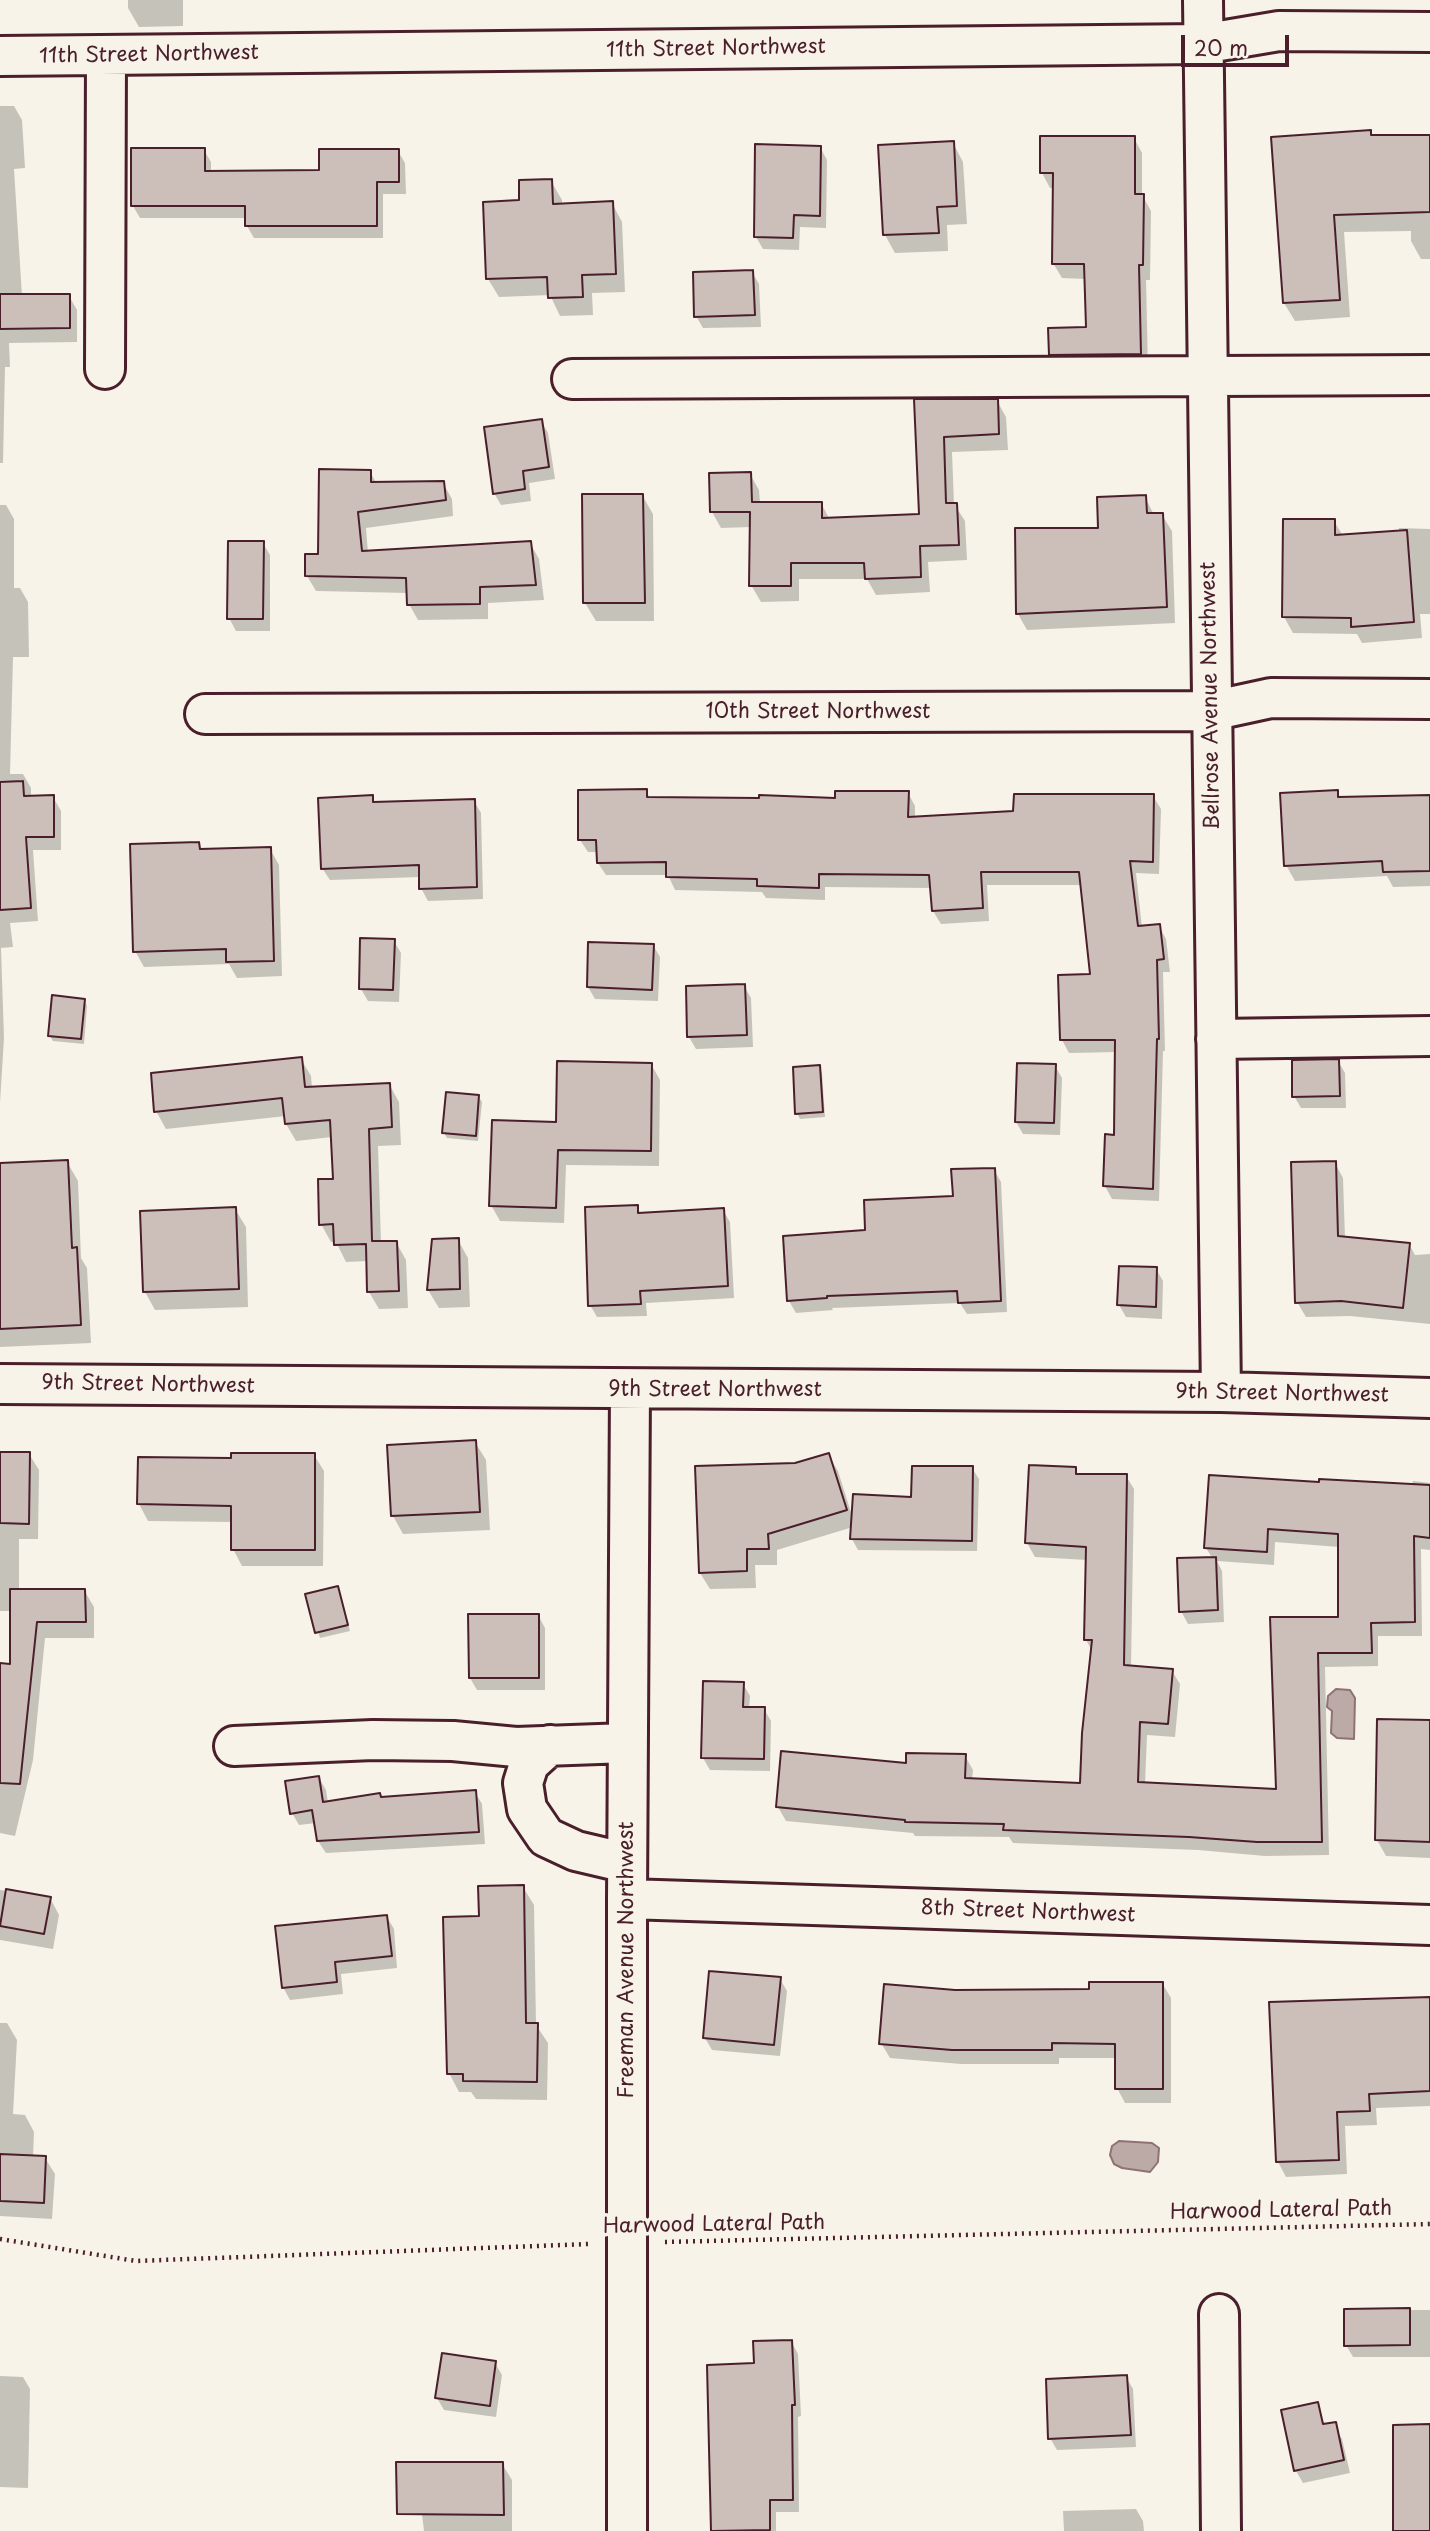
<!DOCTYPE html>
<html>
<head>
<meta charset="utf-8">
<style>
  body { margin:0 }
  #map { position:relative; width:1430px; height:2531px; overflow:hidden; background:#f7f3e8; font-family:"Playpen Sans",sans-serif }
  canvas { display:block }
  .scale { position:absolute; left:1181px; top:35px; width:108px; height:32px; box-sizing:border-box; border:4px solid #4a1f2b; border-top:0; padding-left:9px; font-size:21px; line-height:24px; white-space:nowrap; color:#4a1f2b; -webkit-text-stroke:5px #f7f3e8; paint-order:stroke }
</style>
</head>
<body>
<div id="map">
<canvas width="1430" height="2531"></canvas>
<div class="scale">20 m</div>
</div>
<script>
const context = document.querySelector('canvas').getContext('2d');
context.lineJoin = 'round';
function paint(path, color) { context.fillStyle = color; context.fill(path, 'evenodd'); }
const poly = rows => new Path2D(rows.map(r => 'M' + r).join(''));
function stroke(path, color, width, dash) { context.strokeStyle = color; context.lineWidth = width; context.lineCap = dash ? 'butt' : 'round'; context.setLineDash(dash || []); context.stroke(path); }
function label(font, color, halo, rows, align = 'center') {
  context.font = font + ' "Playpen Sans",sans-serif'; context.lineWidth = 7; context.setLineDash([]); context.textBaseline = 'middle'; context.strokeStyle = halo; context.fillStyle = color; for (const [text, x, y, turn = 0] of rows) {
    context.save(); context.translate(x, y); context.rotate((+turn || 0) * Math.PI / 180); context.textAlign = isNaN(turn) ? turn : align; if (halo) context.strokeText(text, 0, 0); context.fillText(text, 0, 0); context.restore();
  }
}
const water = poly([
  [1336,1689,1350,1690,1355,1698,1354,1739,1337,1738,1331,1733,1332,1711,1327,1707,1328,1696,1336,1689],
  [1119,2141,1152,2143,1159,2148,1158,2162,1150,2172,1122,2168,1114,2164,1110,2155,1112,2146,1119,2141]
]);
paint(water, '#bcaaa7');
stroke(water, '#8e7275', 2);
paint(poly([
  [128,0,183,0,183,26,139,27,128,8],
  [0,106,14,106,22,120,25,168,14,169,22,296,69,296,77,310,77,342,9,343,10,367,5,367,3,463,0,463],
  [1370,132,1373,137,1430,136,1430,259,1421,259,1411,241,1411,231,1344,232,1350,317,1295,321,1284,303,1273,139],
  [1134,138,1142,153,1142,195,1151,211,1150,280,1146,280,1148,369,1059,369,1051,354,1087,329,1086,279,1062,278,1053,263,1054,188,1050,188,1042,173],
  [953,143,963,162,967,224,947,225,948,251,895,253,885,235],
  [820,147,827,160,826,228,800,227,799,250,763,249,756,237],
  [204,150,211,162,211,172,321,172,398,151,405,163,406,194,383,194,383,238,254,238,247,226,247,218,140,218,133,206],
  [551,181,562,200,562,205,612,203,622,222,625,292,592,293,593,315,560,316,550,295,499,297,488,279,521,202],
  [752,272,759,284,761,327,703,328,696,316],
  [916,401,997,401,1006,417,1008,450,952,452,954,504,965,521,967,560,928,562,930,592,876,595,867,579,799,579,799,601,761,602,751,585,751,527,721,528,712,512,750,474,759,490,760,504,821,503,830,520,921,516],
  [541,421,548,433,555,479,529,483,531,501,501,505,494,493],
  [370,472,377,484,443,483,452,499,453,516,366,528,368,553,530,543,539,559,544,600,488,603,488,619,418,620,409,604,408,593,316,591,307,576],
  [642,495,653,514,654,621,596,621,585,603],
  [1145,497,1154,515,1162,515,1172,531,1175,623,1027,630,1018,614,1100,529],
  [0,505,6,505,14,519,14,588,20,588,28,602,29,657,13,657,10,774,23,774,31,788,31,797,53,797,61,811,61,850,33,850,38,921,10,923,13,947,1,948,4,1038,0,1103],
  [1334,521,1343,536,1399,532,1399,528,1430,529,1430,614,1420,614,1422,638,1362,643,1357,634,1293,633,1284,617],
  [263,543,270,555,270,631,236,631,229,618],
  [646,791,650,798,837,800,908,793,915,806,915,819,1015,813,1153,796,1161,809,1159,874,1136,873,1142,928,1159,926,1166,939,1170,972,1163,972,1165,1051,1163,1051,1159,1201,1112,1199,1105,1186,1116,1136,1117,1052,1069,1053,1062,1040,1092,976,1082,885,987,885,989,921,941,924,933,911,932,888,825,887,825,900,766,898,762,892,675,890,668,875,606,875,598,863,598,852,588,852,580,840],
  [1337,792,1340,798,1430,797,1430,886,1393,887,1387,876,1295,881,1286,865],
  [372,797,376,804,474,801,481,813,483,899,428,901,421,888,421,877,330,880,322,868],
  [198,844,202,851,270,849,279,865,282,976,237,978,229,964,144,967,135,951],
  [394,941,401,953,399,1002,368,1001,361,989],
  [653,945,660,957,658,1001,595,999,588,987],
  [744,986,751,998,753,1047,696,1049,689,1037],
  [84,1000,87,1006,84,1044,53,1041,50,1036],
  [301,1059,311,1076,312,1088,389,1084,399,1102,401,1145,378,1146,381,1243,396,1242,406,1260,408,1308,379,1309,369,1292,368,1261,346,1262,336,1242,331,1242,321,1224,335,1180,332,1137,296,1141,286,1124,286,1116,166,1129,156,1111],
  [1338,1061,1345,1073,1346,1108,1301,1108,1294,1096],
  [651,1064,660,1080,659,1166,566,1165,564,1223,500,1221,491,1205,557,1124],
  [1055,1066,1062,1078,1060,1135,1023,1134,1016,1122],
  [819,1067,822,1073,825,1117,800,1119,797,1113],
  [478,1096,482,1102,478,1141,447,1138,444,1133],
  [67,1162,78,1181,81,1258,87,1268,91,1343,0,1347,0,1165],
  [1335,1163,1343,1178,1345,1238,1409,1244,1415,1255,1430,1254,1430,1324,1350,1316,1306,1317,1297,1302],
  [994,1170,1001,1182,1007,1312,967,1314,960,1303,832,1308,833,1310,796,1313,789,1301,867,1232,955,1198],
  [637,1207,641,1214,723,1210,730,1222,734,1298,646,1303,647,1316,597,1317,590,1305],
  [235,1209,246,1227,248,1307,155,1310,145,1292],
  [458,1240,468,1258,470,1307,439,1308,428,1290],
  [1156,1269,1163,1281,1162,1319,1126,1317,1119,1305],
  [475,1442,486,1460,490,1530,403,1534,393,1516,389,1447],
  [0,1453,29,1454,39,1470,38,1539,19,1539,19,1591,84,1590,94,1607,94,1638,45,1638,33,1760,15,1836,0,1833,0,1664,12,1666,12,1611,0,1611],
  [314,1455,324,1471,323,1566,242,1566,233,1549,232,1522,148,1521,139,1504,232,1460],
  [828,1455,838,1471,853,1519,913,1499,972,1468,979,1479,977,1551,858,1550,852,1539,853,1527,777,1550,777,1565,755,1565,756,1588,710,1589,700,1573,795,1465],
  [1075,1469,1078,1475,1126,1476,1134,1489,1131,1667,1172,1671,1180,1684,1175,1737,1147,1735,1145,1784,1278,1791,1272,1619,1339,1618,1339,1547,1275,1542,1274,1565,1217,1561,1222,1571,1224,1622,1188,1624,1181,1611,1213,1559,1206,1548,1321,1484,1412,1486,1413,1481,1430,1483,1430,1550,1421,1549,1422,1636,1378,1636,1378,1666,1325,1667,1329,1855,1265,1856,1198,1850,1013,1843,1009,1837,915,1836,913,1833,786,1821,778,1807,908,1765,965,1756,973,1770,972,1780,1082,1785,1092,1651,1086,1640,1087,1560,1035,1557,1027,1543],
  [338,1588,350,1631,320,1638,307,1596],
  [538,1615,545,1628,545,1690,477,1690,470,1678],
  [743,1684,750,1696,749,1709,764,1709,771,1721,770,1771,710,1770,703,1758],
  [1430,1722,1430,1858,1386,1856,1377,1840],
  [319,1778,326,1790,328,1803,475,1792,482,1804,485,1844,326,1853,318,1841,316,1823,299,1825,292,1813],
  [523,1887,534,1905,536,2025,548,2043,547,2100,476,2099,471,2092,459,2092,449,2073,481,1918],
  [0,1890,50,1898,59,1915,53,1949,0,1940],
  [387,1917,394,1929,397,1968,341,1974,343,1994,290,2000,283,1987],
  [780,1979,787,1991,780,2056,712,2050,705,2038],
  [1162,1983,1171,1998,1171,2103,1125,2103,1117,2088,1117,2058,1059,2058,1059,2064,961,2064,890,2058,881,2043,955,1991,1091,1991],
  [1430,1999,1430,2106,1376,2108,1377,2125,1345,2126,1347,2174,1286,2177,1278,2162,1271,2003],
  [0,2023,7,2023,17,2040,13,2114,25,2115,34,2132,33,2157,45,2158,55,2174,52,2219,0,2216],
  [1346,2310,1430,2310,1430,2357,1353,2357,1346,2345],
  [791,2341,798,2354,801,2416,798,2417,799,2512,776,2512,776,2531,713,2531,756,2365],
  [495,2363,502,2375,496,2417,444,2410,437,2398],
  [0,2376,23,2377,30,2389,28,2488,0,2487],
  [1126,2377,1133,2389,1136,2447,1057,2450,1050,2438],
  [1335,2427,1342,2439,1350,2473,1303,2483,1296,2471,1286,2428],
  [416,2464,502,2464,512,2480,512,2531,424,2531],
  [1136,2509,1143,2521,1144,2531,1064,2531,1063,2511]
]), '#0003');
const building = poly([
  [1371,130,1371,135,1430,135,1430,212,1334,215,1340,300,1283,303,1271,137,1371,130],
  [1040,136,1135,136,1135,194,1144,194,1143,265,1139,265,1141,354,1049,355,1048,328,1086,327,1084,264,1052,264,1053,173,1040,173,1040,136],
  [954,141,957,206,937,207,939,233,883,235,878,145,954,141],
  [755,144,821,146,820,216,794,215,793,238,754,237,755,144],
  [131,148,205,148,205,171,319,170,319,149,399,149,399,182,377,182,377,226,245,226,245,206,131,206,131,148],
  [552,179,553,204,613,201,616,274,582,275,583,297,548,298,547,277,486,279,483,202,519,200,519,180,552,179],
  [753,270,755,315,694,317,693,272,753,270],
  [0,294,70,294,70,328,0,329,0,294],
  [914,399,998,399,999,434,944,437,946,503,957,503,959,545,920,546,921,577,865,579,864,563,791,563,791,586,749,586,750,512,710,512,709,473,751,472,752,502,822,502,822,518,919,514,914,399],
  [542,419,549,467,523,471,525,489,493,494,484,427,542,419],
  [319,469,371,470,371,482,444,481,446,500,358,512,362,551,531,541,536,585,480,587,480,604,407,605,406,578,305,576,305,554,318,554,319,469],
  [582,494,643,494,645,603,583,603,582,494],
  [1146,495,1147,513,1163,513,1167,607,1016,614,1015,528,1098,528,1097,497,1146,495],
  [1283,519,1335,519,1335,535,1407,530,1414,622,1351,627,1351,618,1282,617,1283,519],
  [228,541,264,541,263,619,227,619,228,541],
  [23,781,24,796,54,795,54,837,26,837,31,908,0,910,0,782,23,781],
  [647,789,647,797,759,798,759,795,835,798,835,791,909,791,908,817,1013,811,1014,794,1154,794,1153,862,1130,861,1138,926,1160,924,1164,959,1157,960,1159,1039,1157,1039,1153,1189,1103,1186,1105,1134,1114,1135,1115,1040,1060,1040,1058,975,1090,974,1079,872,981,872,983,908,932,911,929,875,819,874,819,888,757,886,757,879,666,877,666,862,597,863,596,840,578,840,578,790,647,789],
  [1338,790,1338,797,1430,795,1430,871,1383,872,1382,861,1284,866,1280,793,1338,790],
  [373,795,373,802,475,799,477,887,419,889,419,865,321,869,318,798,373,795],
  [199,842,200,849,271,847,274,961,226,962,226,949,133,952,130,844,199,842],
  [360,938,395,939,393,990,359,989,360,938],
  [588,942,654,944,652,990,587,987,588,942],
  [745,984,747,1035,687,1037,686,986,745,984],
  [52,995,85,999,81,1039,48,1036,52,995],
  [302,1057,305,1087,390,1083,392,1127,369,1129,372,1241,397,1241,399,1291,367,1292,366,1244,334,1245,333,1224,319,1225,318,1179,333,1179,330,1120,285,1124,282,1098,154,1112,151,1073,302,1057],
  [1339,1059,1340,1096,1292,1097,1292,1060,1339,1059],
  [557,1061,652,1063,651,1151,558,1150,556,1208,489,1206,492,1120,556,1122,557,1061],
  [1017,1063,1056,1064,1054,1123,1015,1122,1017,1063],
  [820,1065,823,1112,795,1114,793,1067,820,1065],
  [446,1092,479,1095,476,1136,442,1133,446,1092],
  [68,1160,72,1248,77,1247,81,1325,0,1329,0,1163,68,1160],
  [1336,1161,1338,1236,1410,1243,1403,1308,1341,1301,1295,1303,1291,1162,1336,1161],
  [995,1168,1001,1301,958,1303,957,1291,827,1296,827,1298,787,1301,783,1236,865,1230,864,1200,953,1196,951,1169,995,1168],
  [638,1205,638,1213,724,1208,728,1286,640,1291,641,1304,588,1306,585,1207,638,1205],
  [236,1207,239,1289,143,1292,140,1211,236,1207],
  [459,1238,460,1289,427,1290,432,1239,459,1238],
  [1119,1266,1157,1267,1156,1307,1117,1305,1119,1266],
  [476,1440,480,1512,391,1516,387,1445,476,1440],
  [0,1452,30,1452,29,1524,0,1523,0,1452],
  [231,1453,315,1453,315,1550,231,1550,231,1506,137,1504,138,1457,231,1458,231,1453],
  [829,1453,847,1510,768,1534,769,1549,747,1549,747,1571,699,1573,695,1466,795,1463,829,1453],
  [1029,1465,1076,1467,1076,1474,1127,1474,1124,1665,1173,1669,1168,1724,1140,1722,1138,1782,1276,1789,1270,1617,1338,1617,1338,1534,1268,1529,1267,1552,1204,1548,1209,1475,1319,1482,1319,1479,1430,1485,1430,1538,1414,1536,1415,1622,1371,1623,1372,1653,1318,1653,1322,1842,1257,1842,1189,1837,1003,1830,1004,1824,905,1822,905,1820,776,1807,781,1751,906,1763,906,1753,966,1754,965,1778,1080,1783,1082,1733,1092,1640,1084,1640,1086,1547,1025,1543,1029,1465],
  [912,1466,973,1466,972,1541,850,1539,853,1494,911,1497,912,1466],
  [1216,1557,1218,1610,1179,1612,1177,1558,1216,1557],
  [338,1586,348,1625,315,1633,305,1594,338,1586],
  [10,1589,85,1589,86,1622,37,1622,20,1784,0,1783,0,1663,10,1664,10,1589],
  [468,1614,539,1614,539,1678,469,1678,468,1614],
  [703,1681,744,1682,743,1707,765,1707,764,1759,701,1758,703,1681],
  [1377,1719,1430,1720,1430,1842,1375,1840,1377,1719],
  [319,1776,323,1802,380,1793,381,1797,476,1790,479,1832,317,1841,312,1810,290,1814,285,1781,319,1776],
  [524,1885,526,2023,538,2023,537,2082,463,2081,463,2074,447,2074,443,1917,479,1916,478,1886,524,1885],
  [6,1889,51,1897,44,1934,0,1926,6,1889],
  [387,1915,392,1956,335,1962,337,1982,282,1988,275,1926,387,1915],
  [709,1971,781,1977,774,2045,703,2038,709,1971],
  [1089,1982,1163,1982,1163,2089,1115,2089,1115,2044,1052,2043,1052,2050,952,2050,879,2044,884,1984,955,1990,1089,1989,1089,1982],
  [1430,1997,1430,2091,1369,2094,1370,2111,1337,2112,1339,2160,1276,2162,1269,2002,1430,1997],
  [0,2154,46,2156,44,2203,0,2201,0,2154],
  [1410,2308,1410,2345,1344,2346,1344,2309,1410,2308],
  [792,2340,795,2405,792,2405,793,2500,770,2500,770,2530,711,2531,707,2365,754,2363,753,2341,792,2340],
  [442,2353,496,2361,490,2406,435,2398,442,2353],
  [1127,2375,1131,2435,1048,2439,1046,2379,1127,2375],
  [1318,2402,1323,2424,1336,2422,1344,2460,1294,2471,1281,2410,1318,2402],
  [1430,2424,1430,2531,1393,2531,1393,2425,1430,2424],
  [396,2462,503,2462,504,2515,397,2514,396,2462]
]);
paint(building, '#ccbfb9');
stroke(building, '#4a1f2b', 2);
const minor = poly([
  [1203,0,1221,1392],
  [0,56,1202,44,1279,31,1430,32],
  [105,369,106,55],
  [572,379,1430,375],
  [205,714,1211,711,1271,698,1430,699],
  [1216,1039,1430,1036],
  [0,1384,1221,1392,1430,1398],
  [550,1745,529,1764,523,1783,527,1809,546,1837,576,1851,627,1863],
  [234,1746,373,1740,453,1741,516,1747,627,1743],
  [627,1899,1430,1925],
  [1219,2314,1221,2531],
  [627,2531,627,1899,630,1389]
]);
stroke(minor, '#4a1f2b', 44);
stroke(poly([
  [0,2239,136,2261,589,2244],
  [665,2242,1430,2224]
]), '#4a1f2b', 4.5, [2, 5]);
stroke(minor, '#f7f3e8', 38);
label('21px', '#4a1f2b', '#f7f3e8', [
  ["11th Street Northwest",716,49,-1],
  ["11th Street Northwest",149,55,-1],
  ["Bellrose Avenue Northwest",1211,696,-91],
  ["10th Street Northwest",818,712],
  ["9th Street Northwest",148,1385,1],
  ["9th Street Northwest",715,1390],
  ["9th Street Northwest",1282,1394,1],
  ["8th Street Northwest",1028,1912,2],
  ["Freeman Avenue Northwest",627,1960,-90],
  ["Harwood Lateral Path",1281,2211,-1],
  ["Harwood Lateral Path",714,2225,-1]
]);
</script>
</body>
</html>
